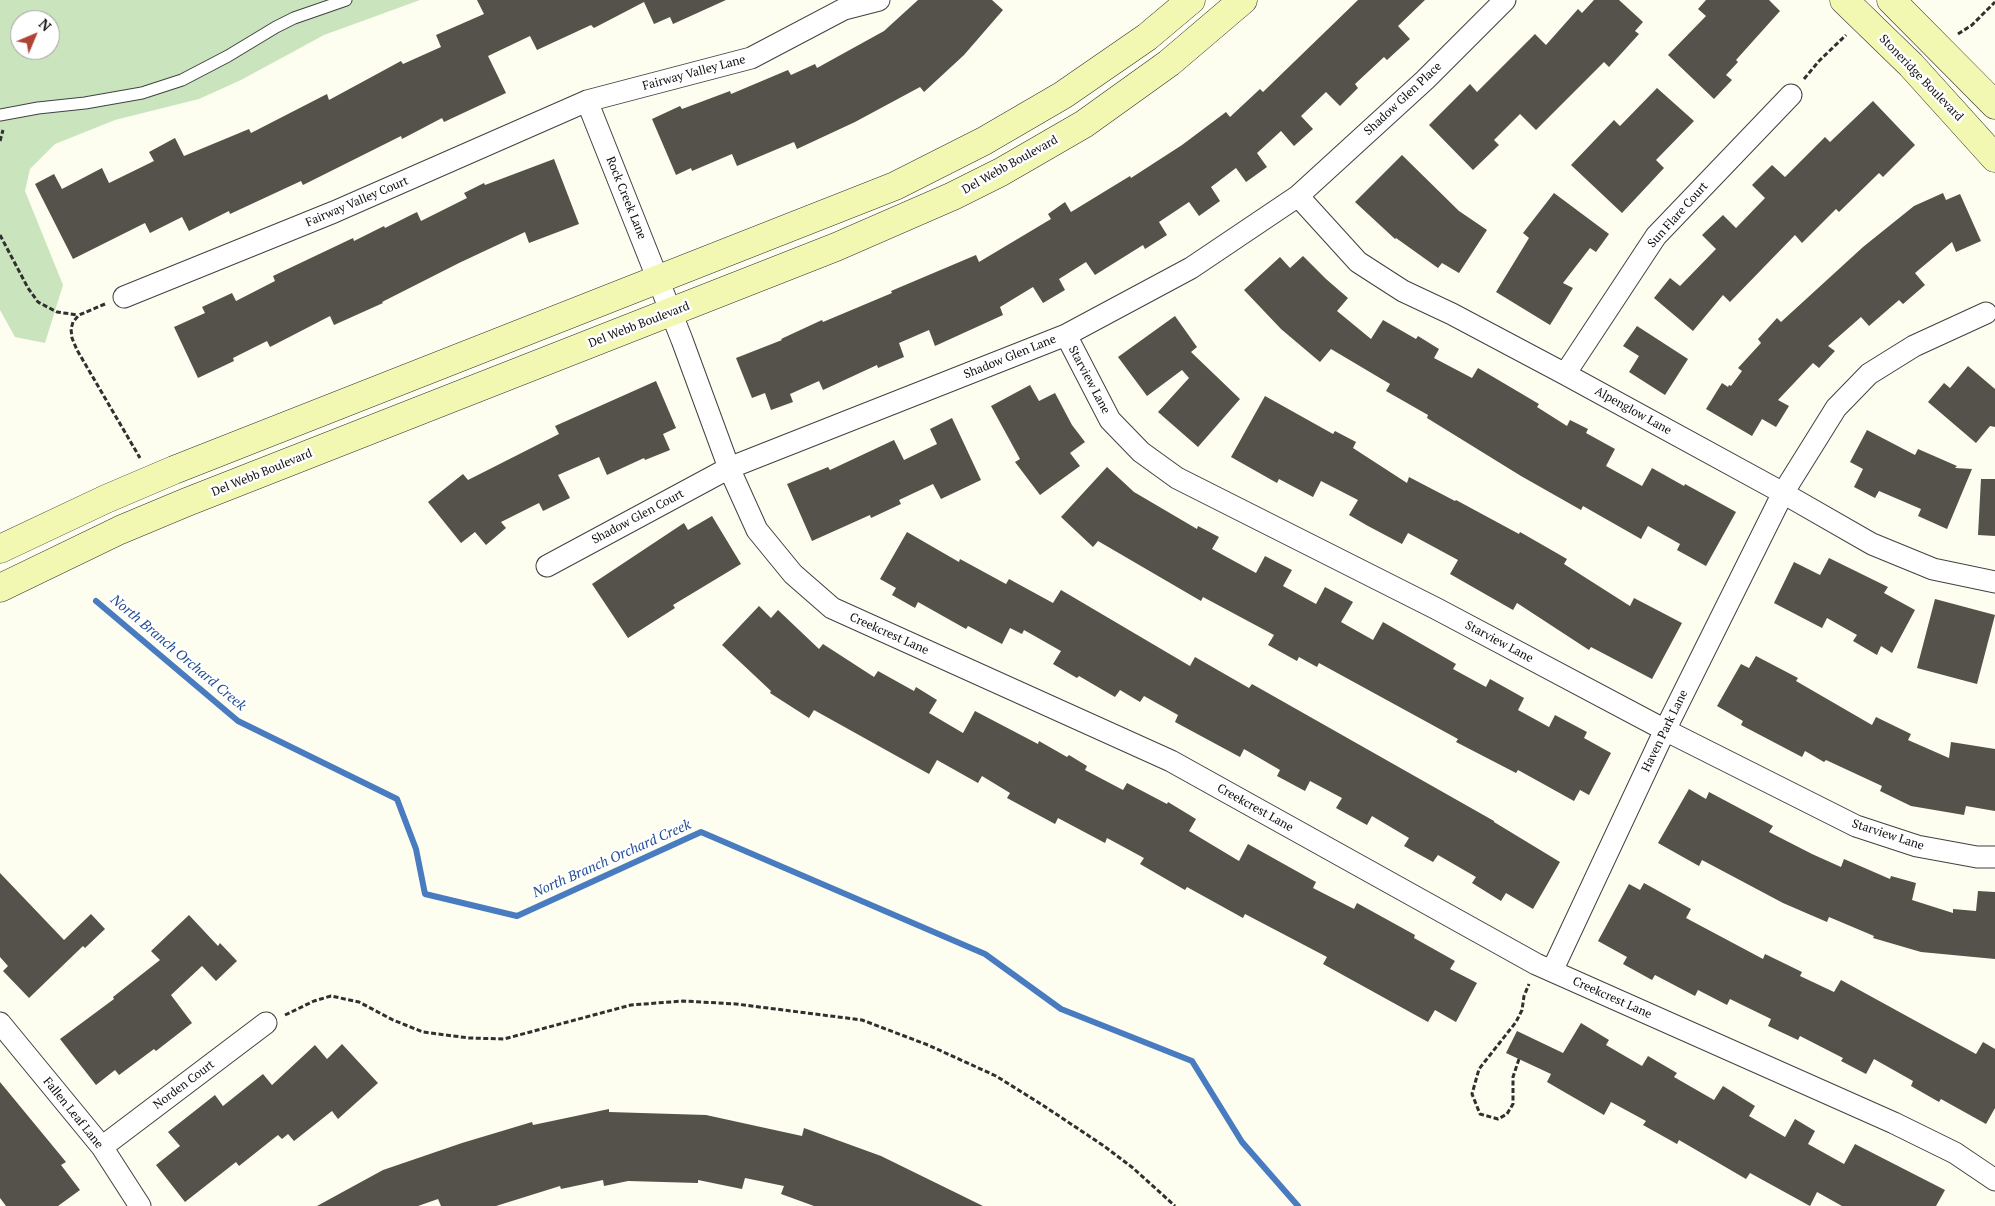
<!DOCTYPE html>
<html>
<head>
<meta charset="utf-8">
<style>
  body { margin:0 }
  #map { position:relative; width:1995px; height:1206px; overflow:hidden; background:#fdfdf0; font-family:"PT Serif",serif }
  canvas { display:block }
  .north { position:absolute; left:10px; top:10px; width:50px; height:50px; box-sizing:border-box; background:#fff; border:1px solid #9f9f9f; border-radius:50%; rotate:45deg; font-size:14px; font-weight:700; line-height:20px; text-align:center; color:#0e0e0e }
  .north::after { content:''; display:block; margin:auto; width:18px; height:22px; background:#b04434; clip-path:polygon(50% 0,100% 100%,50% 72%,0 100%) }
</style>
</head>
<body>
<div id="map">
<canvas width="1995" height="1206"></canvas>
<div class="north">N</div>
</div>
<script>
const context = document.querySelector('canvas').getContext('2d');
context.lineJoin = 'round';
function paint(path, color) { context.fillStyle = color; context.fill(path, 'evenodd'); }
const poly = rows => new Path2D(rows.map(r => 'M' + r).join(''));
function stroke(path, color, width, dash) { context.strokeStyle = color; context.lineWidth = width; context.lineCap = dash ? 'butt' : 'round'; context.setLineDash(dash || []); context.stroke(path); }
function label(font, color, halo, rows, align = 'center') {
  context.font = font + ' "PT Serif",serif'; context.lineWidth = 5; context.setLineDash([]); context.textBaseline = 'middle'; context.strokeStyle = halo; context.fillStyle = color; for (const [text, x, y, turn = 0] of rows) {
    context.save(); context.translate(x, y); context.rotate((+turn || 0) * Math.PI / 180); context.textAlign = isNaN(turn) ? turn : align; if (halo) context.strokeText(text, 0, 0); context.fillText(text, 0, 0); context.restore();
  }
}
paint(poly([
  [0,0,420,0,324,35,241,80,199,99,115,120,55,144,30,169,25,191,63,285,45,343,15,337,0,310],
  [20,20,50,20,50,50,20,50]
]), '#cae5bd');
stroke(poly([
  [96,601,238,721,397,799,416,849,425,894,517,916,701,832,985,954,1061,1009,1192,1061,1242,1142,1298,1206]
]), '#487bbf', 6);
paint(poly([
  [477,0,726,0,673,24,670,17,654,24,644,2,594,28,591,25,537,50,530,36,488,56,506,93,444,122,442,118,402,139,401,136,303,185,301,181,230,214,229,211,189,231,182,217,150,233,145,223,73,259,35,184,54,174,62,189,102,168,109,183,154,161,149,152,175,138,184,156,249,129,251,133,327,94,329,100,401,61,403,64,441,47,436,35,484,14],
  [918,0,992,0,1003,10,964,55,924,92,920,87,855,122,797,149,794,142,737,166,732,154,692,171,691,168,676,175,652,119,680,106,682,109,730,91,731,94,788,70,791,75,815,64,817,68,884,31],
  [1358,0,1425,0,1398,26,1410,39,1387,60,1384,57,1355,84,1358,88,1340,106,1326,92,1301,116,1313,129,1294,146,1281,131,1257,153,1267,167,1246,182,1236,168,1211,187,1220,201,1199,216,1189,202,1159,222,1167,235,1145,249,1143,245,1095,275,1086,262,1059,279,1065,290,1043,303,1033,287,1000,307,1003,315,935,346,929,330,899,343,904,357,878,368,877,365,823,390,819,381,790,394,793,402,771,410,765,393,752,398,736,358,782,340,781,339,822,320,823,322,892,293,891,291,976,255,979,262,1051,219,1048,214,1065,202,1071,212,1130,176,1131,178,1182,145,1226,112,1230,117,1260,89,1263,92],
  [1594,0,1619,0,1643,22,1635,31,1639,34,1609,67,1604,62,1536,130,1520,114,1494,140,1499,145,1473,170,1429,125,1470,84,1477,92,1535,34,1546,45,1578,9,1582,13],
  [1706,0,1769,0,1780,11,1736,60,1738,62,1726,75,1732,80,1714,99,1668,55,1706,16,1698,9],
  [1657,88,1694,121,1656,160,1664,168,1622,213,1571,165,1614,120,1620,126],
  [1873,101,1915,145,1883,177,1879,173,1839,212,1836,209,1802,243,1795,235,1730,302,1723,295,1693,331,1654,298,1670,278,1680,286,1716,249,1702,235,1723,215,1736,228,1765,198,1752,185,1772,165,1785,177,1825,137,1830,142],
  [1402,155,1459,211,1487,230,1459,273,1442,263,1438,268,1396,238,1395,239,1355,202],
  [554,159,579,224,529,243,525,232,459,263,382,302,383,303,334,325,330,316,270,347,267,341,233,358,234,361,198,378,174,327,205,313,202,307,232,293,236,301,275,281,273,276,353,238,354,241,384,226,385,228,417,212,421,221,467,198,464,193,484,183,485,185],
  [1554,193,1609,234,1596,252,1590,248,1563,283,1573,288,1550,325,1496,292,1529,238,1523,233],
  [1943,193,1946,200,1960,194,1981,241,1956,252,1952,242,1915,273,1925,285,1903,304,1899,300,1869,326,1861,317,1828,346,1835,351,1819,368,1813,363,1778,400,1789,406,1776,427,1762,419,1752,436,1706,409,1722,383,1728,387,1729,385,1731,386,1742,371,1738,368,1761,343,1758,339,1777,318,1781,322,1863,247,1914,206],
  [1303,256,1326,279,1348,298,1337,311,1371,339,1383,320,1416,339,1418,336,1439,349,1434,358,1472,378,1478,368,1539,404,1537,407,1567,426,1570,420,1588,429,1586,433,1615,449,1606,466,1642,486,1652,468,1684,486,1685,484,1736,512,1706,566,1677,550,1680,544,1648,526,1641,539,1583,506,1581,510,1521,476,1427,418,1428,415,1386,391,1390,384,1331,349,1320,362,1281,329,1244,290,1280,257,1290,268],
  [1175,316,1197,347,1191,352,1240,399,1198,447,1158,412,1189,378,1182,370,1147,396,1118,357],
  [1637,326,1688,359,1665,395,1629,372,1639,356,1623,346],
  [1968,366,1995,389,1995,427,1990,426,1976,443,1928,402,1944,383,1950,388],
  [656,381,676,428,663,434,670,450,645,460,644,458,607,475,599,457,558,475,570,498,543,511,539,503,501,522,506,528,486,545,475,532,461,543,428,502,463,474,468,480,559,434,555,426],
  [1030,385,1039,401,1055,393,1072,425,1085,442,1070,453,1080,466,1040,495,1015,462,1020,459,991,406],
  [1265,396,1333,434,1335,431,1356,442,1353,448,1407,483,1409,477,1455,501,1456,500,1519,534,1520,532,1567,559,1564,564,1630,606,1634,598,1682,623,1652,679,1591,647,1589,650,1517,603,1513,610,1450,574,1458,560,1408,533,1402,544,1368,526,1349,515,1358,500,1321,481,1313,497,1279,479,1277,483,1231,457],
  [952,418,981,480,941,499,933,484,899,500,901,504,871,518,870,515,812,541,787,484,828,467,830,470,894,440,904,460,937,444,930,429],
  [1867,430,1915,455,1918,449,1957,466,1955,468,1972,469,1947,529,1918,516,1921,509,1879,491,1875,498,1854,487,1863,469,1850,462],
  [1107,467,1134,492,1197,529,1198,526,1219,537,1212,549,1256,573,1265,556,1292,570,1283,586,1316,604,1325,587,1353,602,1341,622,1373,640,1383,622,1456,664,1453,669,1486,687,1490,679,1524,698,1518,710,1549,727,1555,715,1587,732,1584,738,1611,753,1589,795,1580,790,1574,801,1518,770,1516,773,1456,742,1458,739,1319,663,1317,667,1299,657,1297,661,1268,645,1274,635,1203,597,1201,601,1098,541,1093,547,1061,517],
  [1981,479,1995,479,1995,536,1978,535],
  [712,516,741,564,673,605,675,608,628,638,592,584,684,523,688,530],
  [907,532,959,562,960,559,1006,584,1009,579,1053,603,1061,590,1190,666,1195,657,1249,688,1252,684,1494,821,1494,822,1560,862,1533,909,1506,893,1501,901,1472,883,1476,877,1438,855,1433,862,1404,846,1409,838,1372,816,1367,825,1336,808,1342,798,1310,781,1305,791,1277,776,1280,770,1244,749,1240,757,1175,722,1178,715,1144,696,1140,702,1120,690,1115,697,1079,676,1077,678,1053,664,1061,651,1024,630,1022,634,1010,628,1002,644,968,626,966,629,918,602,915,608,892,595,896,588,880,579],
  [1829,558,1888,587,1884,593,1915,610,1892,653,1881,646,1877,655,1853,641,1857,635,1827,618,1822,628,1774,603,1794,562,1820,575],
  [1935,599,1995,615,1977,684,1917,668],
  [759,606,771,618,778,610,819,649,823,644,874,677,878,671,914,691,916,687,937,700,929,713,963,733,975,711,1038,744,1039,741,1067,757,1069,755,1087,766,1085,770,1123,790,1127,783,1167,804,1168,802,1196,819,1189,831,1239,861,1248,844,1316,882,1313,888,1354,909,1357,903,1415,935,1414,938,1455,961,1450,969,1477,983,1456,1022,1435,1010,1428,1022,1323,964,1327,957,1245,914,1243,918,1187,887,1185,890,1140,864,1144,858,1107,838,1105,843,1058,818,1055,824,1007,798,1010,793,982,776,978,783,937,760,929,774,814,710,809,718,770,693,771,691,722,645],
  [1756,656,1798,678,1796,681,1872,725,1876,717,1911,734,1908,740,1949,758,1951,742,1995,749,1995,811,1966,806,1964,815,1911,806,1880,791,1882,786,1826,760,1824,762,1805,751,1802,757,1741,725,1743,721,1717,706,1741,664,1749,668],
  [1689,789,1706,799,1709,792,1773,826,1769,832,1812,854,1841,867,1844,859,1890,879,1891,876,1916,883,1912,900,1953,913,1953,909,1976,911,1978,891,1995,892,1995,959,1921,952,1873,938,1874,936,1829,917,1827,922,1783,903,1702,860,1699,866,1658,843],
  [0,873,64,940,91,914,105,929,85,948,83,946,29,998,3,971,8,966,0,957],
  [1644,883,1691,909,1686,918,1763,959,1765,954,1802,972,1800,976,1834,992,1841,980,1976,1054,1983,1042,1995,1049,1995,1108,1986,1124,1941,1099,1939,1102,1911,1086,1913,1081,1874,1059,1866,1074,1841,1061,1843,1058,1800,1036,1798,1040,1768,1026,1771,1019,1730,999,1727,1005,1698,990,1695,996,1655,975,1652,980,1623,964,1627,957,1598,941,1629,884,1640,890],
  [189,915,218,946,220,943,237,961,216,981,202,966,171,995,192,1023,156,1051,154,1049,119,1075,115,1070,96,1085,60,1039,114,999,113,997,160,960,151,951],
  [1581,1023,1609,1040,1606,1045,1642,1066,1648,1056,1677,1073,1674,1077,1714,1100,1723,1086,1755,1106,1749,1116,1785,1137,1795,1119,1815,1131,1808,1144,1844,1164,1855,1144,1945,1190,1936,1206,1842,1206,1817,1192,1810,1206,1750,1173,1746,1179,1679,1140,1677,1144,1643,1125,1646,1121,1611,1102,1604,1115,1547,1082,1551,1074,1506,1053,1517,1031,1563,1053],
  [342,1044,378,1083,338,1119,332,1111,294,1141,288,1134,282,1139,278,1135,239,1166,236,1162,185,1202,156,1165,180,1146,168,1132,215,1095,223,1106,263,1074,272,1085,315,1045,327,1059],
  [0,1082,66,1162,61,1165,80,1190,58,1206,6,1206,0,1198],
  [609,1109,609,1112,706,1115,802,1136,804,1128,881,1156,983,1206,814,1206,781,1194,784,1186,745,1178,742,1189,698,1180,698,1183,628,1181,604,1186,603,1180,561,1189,560,1186,496,1206,441,1206,438,1199,418,1206,317,1206,383,1170,462,1143,532,1122,533,1125]
]), '#55514b');
const lane = poly([
  [0,115,38,108,85,103,142,93,182,80,228,56,276,27,294,18,346,0]
]);
const street = poly([
  [587,101,682,340,729,468,757,530,793,574,832,608,1171,761,1536,964,1894,1123,1955,1153,1995,1180],
  [1298,196,1358,262,1403,291,1452,314,1565,374,1783,493,1872,544,1933,569,1995,582],
  [124,297,334,212,587,101,751,58,844,9,879,0],
  [1066,335,1110,420,1141,452,1177,478,1437,609,1665,730,1856,826,1917,846,1977,857,1995,857],
  [1565,374,1656,236,1791,95],
  [547,566,729,468,1066,335,1191,268,1298,196,1425,80,1505,0],
  [1552,971,1665,730,1783,493,1836,408,1869,374,1914,346,1986,313],
  [0,1023,102,1147,140,1206],
  [102,1147,266,1023]
]);
const secondary = poly([
  [1844,0,1911,65,1995,158],
  [1891,0,1995,105],
  [0,549,106,499,174,470,895,186,984,141,1063,95,1147,37,1191,0],
  [0,588,120,530,187,502,836,247,953,196,1001,172,1084,124,1169,63,1243,0]
]);
stroke(lane, '#414141', 13);
stroke(street, '#414141', 23);
stroke(secondary, '#303030', 29);
stroke(poly([
  [1958,34,1972,25,1995,2],
  [1804,79,1819,61,1846,35],
  [0,141,3,130],
  [0,235,28,288,38,302,57,312,78,315],
  [105,304,79,315,73,322,71,329,72,338,77,350,140,458],
  [285,1015,314,1001,331,996,359,1002,393,1020,423,1032,469,1038,504,1039,631,1005,683,1001,736,1004,862,1020,928,1045,996,1076,1044,1106,1104,1146,1133,1168,1175,1206],
  [1519,1059,1513,1077,1513,1104,1507,1114,1498,1119,1480,1114,1472,1094,1479,1069,1516,1022,1522,1010,1524,996,1529,984]
]), '#303030', 3, [5, 2.5]);
stroke(lane, '#fff', 11);
stroke(street, '#fff', 21);
stroke(secondary, '#f2f7b2', 28);
label('12px', '#0e0e0e', '#fff', [
  ["Fairway Valley Lane",694,73,-15],
  ["Stoneridge Boulevard",1921,78,46],
  ["Shadow Glen Place",1403,99,-43],
  ["Del Webb Boulevard",1010,165,-29],
  ["Rock Creek Lane",626,198,68],
  ["Fairway Valley Court",357,202,-23],
  ["Sun Flare Court",1678,215,-48],
  ["Del Webb Boulevard",639,325,-21],
  ["Shadow Glen Lane",1010,357,-22],
  ["Starview Lane",1089,380,62],
  ["Alpenglow Lane",1633,411,29],
  ["Del Webb Boulevard",262,473,-22],
  ["Shadow Glen Court",638,517,-28],
  ["Creekcrest Lane",889,634,24],
  ["Starview Lane",1499,642,28],
  ["Haven Park Lane",1665,731,-64],
  ["Creekcrest Lane",1255,808,29],
  ["Starview Lane",1888,835,18],
  ["Creekcrest Lane",1612,998,24],
  ["Norden Court",184,1085,-37],
  ["Fallen Leaf Lane",73,1113,51]
]);
label('italic 14px', '#244e93', '#fff', [
  ["North Branch Orchard Creek",178,653,40],
  ["North Branch Orchard Creek",612,859,-24]
]);
</script>
</body>
</html>
